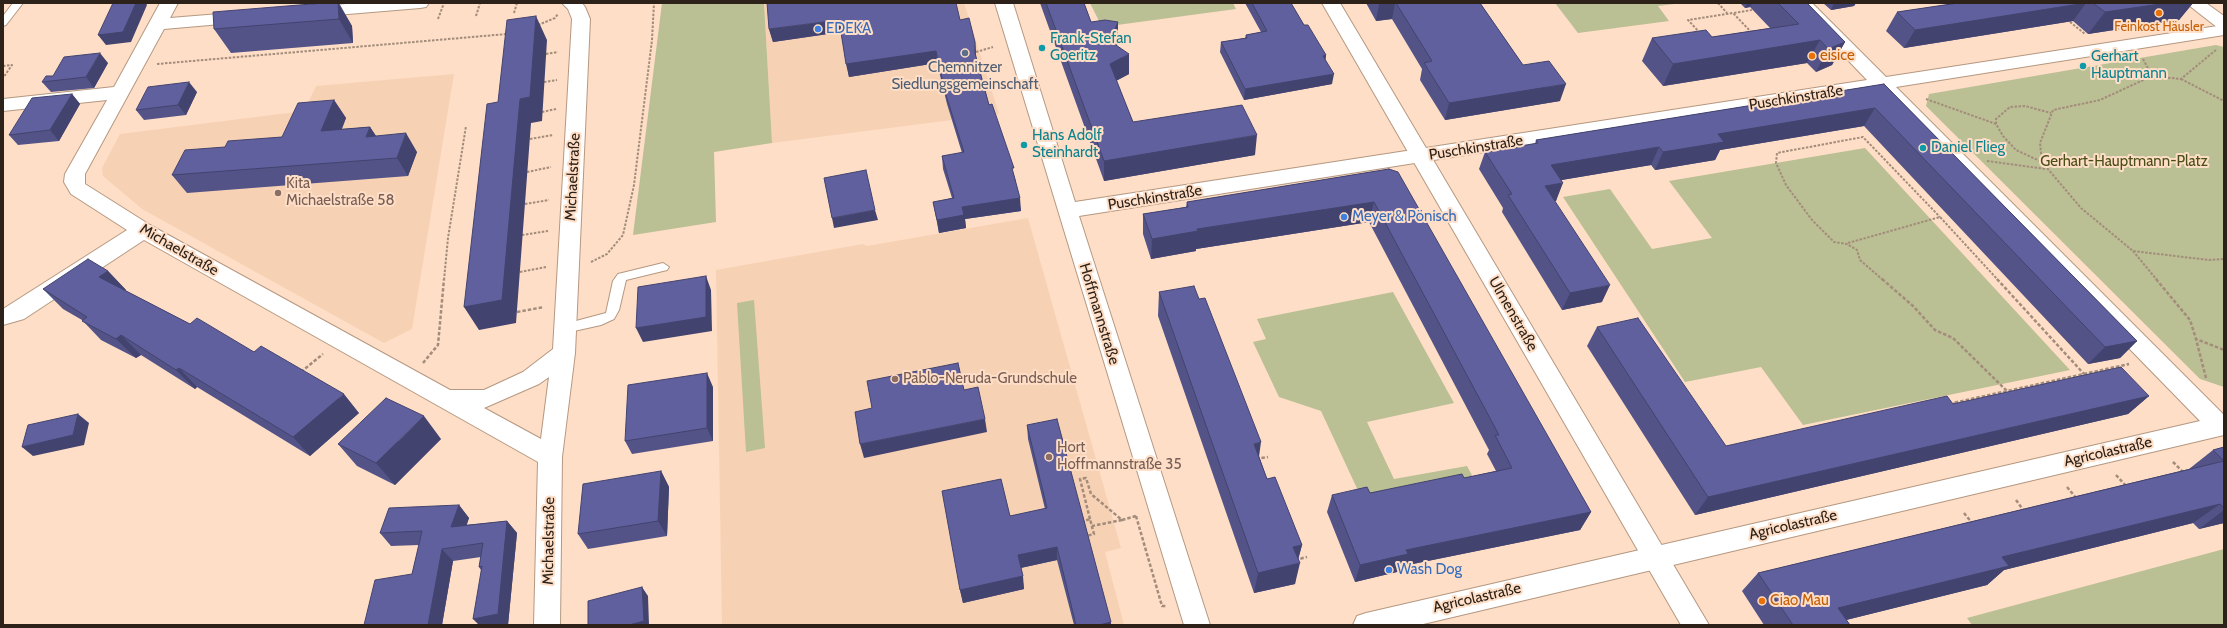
<!DOCTYPE html>
<html>
<head>
<meta charset="utf-8">
<style>
  body { margin:0 }
  #map { position:relative; width:2227px; height:628px; overflow:hidden; background:#fedec6; font-family:Cabin,sans-serif }
  canvas { display:block }
  .frame { position:absolute; inset:0; border:4px solid #2d2219; pointer-events:none }
</style>
</head>
<body>
<div id="map">
<canvas width="2227" height="628"></canvas>
<div class="frame"></div>
</div>
<script>
const context = document.querySelector('canvas').getContext('2d');
context.lineJoin = 'round';
function paint(path, color) { context.fillStyle = color; context.fill(path, 'evenodd'); }
const poly = rows => new Path2D(rows.map(r => 'M' + r).join(''));
function stroke(path, color, width, dash) { context.strokeStyle = color; context.lineWidth = width; context.lineCap = dash ? 'butt' : 'round'; context.setLineDash(dash || []); context.stroke(path); }
function label(font, color, halo, rows, align = 'center') {
  context.font = font + ' Cabin,sans-serif'; context.lineWidth = 4; context.setLineDash([]); context.textBaseline = 'middle'; context.strokeStyle = halo; context.fillStyle = color; for (const [text, x, y, turn = 0] of rows) {
    context.save(); context.translate(x, y); context.rotate((+turn || 0) * Math.PI / 180); context.textAlign = isNaN(turn) ? turn : align; if (halo) context.strokeText(text, 0, 0); context.fillText(text, 0, 0); context.restore();
  }
}
paint(poly([
  [764,3,964,3,999,114,772,143],
  [454,74,412,329,384,343,142,209,103,176,102,168,120,134,304,111,316,86],
  [1028,218,1121,548,1105,552,1124,625,722,625,716,270,863,244,867,246]
]), '#f7d1b4');
paint(poly([
  [662,3,764,3,772,143,714,152,716,222,633,235],
  [1090,3,1233,3,1236,9,1102,27],
  [1555,3,1682,3,1658,6,1669,21,1578,33],
  [2216,45,2224,47,2224,387,2200,379,1926,106,1929,94],
  [1865,148,2070,370,1803,425,1761,367,1685,382,1563,197,1610,189,1652,249,1712,238,1669,181],
  [1393,292,1454,403,1367,422,1394,479,1467,466,1475,481,1361,497,1321,411,1279,397,1253,342,1266,339,1257,319],
  [754,300,765,448,746,452,737,303],
  [2224,549,2224,625,1972,625,1967,618]
]), '#babf94');
const service = poly([
  [13,3,23,3,6,25,3,26,3,16,13,3],
  [663,263,669,267,667,270,626,280,619,310,614,319,601,325,565,333,561,331,559,328,561,325,606,313,613,281,618,274,663,263]
]);
const minor = poly([
  [160,3,178,3,170,18,244,12,250,13,253,17,250,21,244,22,164,29,85,174,85,184,150,225,450,390,484,390,523,372,553,349,572,19,568,9,562,3,582,3,585,7,590,19,575,353,562,457,560,625,534,625,538,462,144,240,24,319,3,325,3,309,127,230,71,194,64,182,65,174,107,100,3,111,3,99,114,87,160,3],
  [549,377,541,439,484,408,539,384,549,377],
  [357,3,429,3,426,7,420,8,312,17,306,16,303,12,306,8,312,7,357,3],
  [995,3,1013,3,1075,202,1867,80,1793,3,1812,3,1886,77,2224,25,2224,35,1896,87,2224,415,2224,435,1419,625,1353,625,1357,616,1366,613,2200,421,1877,90,1079,216,1210,625,1184,625,995,3]
]);
const tertiary = poly([
  [1322,3,1340,3,1709,625,1681,625,1322,3],
  [2186,3,2206,3,2224,16,2224,29,2218,28,2186,3]
]);
stroke(service, '#b59881', 2);
stroke(minor, '#b59881', 2);
stroke(tertiary, '#b59881', 2);
stroke(poly([
  [1718,3,1727,13],
  [514,13,517,3],
  [1734,13,1752,10],
  [476,16,480,3],
  [438,19,444,3],
  [2070,22,2085,34],
  [538,25,555,18,558,14],
  [1700,33,1688,20,1733,13,1752,33],
  [976,52,993,47],
  [546,54,558,52],
  [2143,59,2152,76],
  [157,64,507,34],
  [3,66,12,65,3,78],
  [2181,79,2224,101],
  [544,82,557,80],
  [1926,99,1996,124,2003,136,2016,150,2042,162,2081,208,2133,251,2209,260,2224,259],
  [542,112,556,109],
  [1996,124,1996,119,2010,107,2025,106,2051,113],
  [530,139,553,135],
  [1987,161,2046,169],
  [2042,162,2040,143,2053,110,2100,100,2152,76,2181,79,2217,49],
  [527,172,551,167],
  [525,204,549,200],
  [522,235,548,231],
  [1848,243,1940,217,1998,280],
  [2133,251,2157,280],
  [591,262,607,254,623,235,634,185,652,40,654,3],
  [520,272,546,267],
  [444,280,448,238,466,126],
  [1883,280,1860,260,1857,250,1847,244,1834,242,1812,220,1786,185,1776,163,1777,153,1863,137,1940,217]
]), '#a38c7b', 2, [2.5, 1.5]);
stroke(poly([
  [1882,279,1913,306,1935,330,1953,338,2010,394],
  [1997,279,2084,374],
  [2156,279,2190,320,2196,339],
  [517,312,544,307],
  [423,363,438,345,444,279],
  [301,372,323,354],
  [2206,378,2196,339,2224,350],
  [1956,405,1953,403,2129,364],
  [1256,459,1268,457],
  [2173,462,2184,473],
  [2116,475,2127,487],
  [2067,487,2077,499],
  [2016,500,2024,511],
  [1964,513,1972,523],
  [1136,516,1162,606,1166,606],
  [1090,519,1080,479,1086,478,1091,494,1122,520,1092,526],
  [1122,520,1136,516],
  [1081,522,1090,519,1094,534,1086,536],
  [1295,560,1307,557]
]), '#a38c7b', 2.5, [3.5, 2]);
paint(service, '#fff');
paint(minor, '#fff');
paint(tertiary, '#fff');
paint(poly([
  [324,3,339,3,352,26,353,43,231,53,214,29],
  [1040,3,1084,3,1091,22,1118,22,1118,42,1117,45,1129,74,1116,81,1133,122,1255,155,1104,181],
  [1245,3,1291,3,1304,25,1326,55,1325,60,1332,84,1244,100,1220,52,1221,42,1245,38,1246,35,1261,32],
  [1366,3,1480,3,1523,65,1560,101,1445,120,1420,80,1422,69,1392,19,1376,21],
  [1740,3,1807,3,1845,42,1832,65,1816,72,1807,63,1663,86,1642,61,1652,38,1712,37,1770,28,1750,7,1745,8],
  [1823,3,1856,3,1854,6,1831,10],
  [1958,3,2193,3,2179,20,2088,34,2073,21,1904,48,1886,31,1897,12],
  [960,20,975,42,976,58,989,105,1015,178,1021,211,965,219,966,228,939,233,933,202,952,198,943,169,942,156,962,153,947,104,937,63,849,77,841,32,773,42,769,29],
  [108,63,94,88,51,92,42,82],
  [1884,84,2137,341,2120,358,2088,364,1864,126,1720,150,1715,160,1655,170,1651,165,1561,180,1556,201,1554,201,1602,302,1562,310,1502,212,1503,208,1479,169,1485,152,1535,144,1536,140],
  [197,92,186,115,144,120,136,110],
  [72,94,80,104,59,141,18,145,9,135],
  [334,100,346,118,342,129,370,127,376,136,417,152,408,176,187,193,172,175,225,147,282,137],
  [1389,169,1591,512,1580,530,1403,566,1401,571,1355,582,1327,512,1332,495,1370,493,1464,478,1496,471,1487,454,1489,450,1369,222,1196,249,1196,251,1151,259,1143,234,1143,214,1186,207,1187,202],
  [108,271,126,290,126,291,190,324,254,352,359,413,310,456,197,387,195,389,141,355,136,358,101,340,82,320,63,309,43,289],
  [1159,292,1259,456,1267,479,1302,545,1298,559,1295,584,1254,593,1158,316],
  [1597,327,1726,446,1953,404,2149,396,2128,414,1695,515,1587,346],
  [713,387,713,441,632,454,625,441],
  [1027,425,1111,625,1074,625,1057,560,1021,568,1024,589,963,603,960,590,1010,516,1045,509,1028,439],
  [441,439,395,485,357,466,338,444],
  [2224,447,2224,523,2199,529,2193,523,2004,570,1987,585,1846,620,1850,625,1764,625,1742,591,1758,573,2189,469,2213,450],
  [661,471,669,487,667,536,588,549,578,534],
  [459,505,469,518,466,525,507,521,517,533,508,625,479,625,481,570,479,567,481,557,453,561,442,625,364,625,412,574,419,545,391,546,380,533]
]), '#535388');
paint(poly([
  [136,3,146,3,147,5,131,42,106,45,98,35],
  [338,3,352,26,353,43,339,19],
  [1387,3,1395,3,1392,19,1376,21,1379,4],
  [1747,3,1752,3,1750,7,1745,8],
  [1834,3,1856,3,1854,6,1831,10],
  [2086,3,2073,21,1904,48,1915,30],
  [2167,3,2193,3,2179,20,2088,34,2105,12],
  [536,16,547,40,542,121,531,123,516,323,479,330,464,307,520,99],
  [839,20,842,32,773,42,769,29],
  [1118,22,1118,42,1110,61,1110,41],
  [1820,40,1807,63,1663,86,1673,64],
  [975,42,976,54,976,65,975,53],
  [1845,42,1832,65,1816,72,1828,49],
  [936,51,937,63,849,77,846,64],
  [100,53,108,63,94,88,86,77],
  [1129,54,1129,74,1110,84,1110,64],
  [1326,55,1325,65,1323,56],
  [1334,74,1332,84,1244,100,1245,89],
  [189,82,197,92,186,115,178,105],
  [1566,84,1560,101,1445,120,1449,103],
  [72,94,80,104,59,141,50,130],
  [334,100,346,118,333,149,321,131],
  [1875,108,1864,126,1720,150,1715,160,1655,170,1663,152,1718,134],
  [370,127,382,145,366,137],
  [406,133,417,152,408,176,397,158],
  [1257,135,1255,155,1104,181,1104,161],
  [1659,147,1651,165,1544,183,1551,165],
  [1563,183,1556,201,1538,204,1545,186],
  [1020,198,1021,211,965,219,966,228,939,233,937,220,962,207],
  [1374,202,1369,222,1196,249,1196,251,1151,259,1152,239,1197,229],
  [875,210,878,220,834,228,832,218],
  [108,271,126,290,118,296,99,277],
  [706,276,711,290,712,331,643,342,636,328],
  [1610,285,1602,302,1562,310,1570,293],
  [121,335,141,355,136,358,116,339],
  [2137,341,2120,358,2088,364,2105,347],
  [179,368,197,387,195,389,176,370],
  [707,373,713,387,713,441,707,428],
  [344,394,359,413,310,456,293,437],
  [2149,396,2128,414,1695,515,1708,497],
  [78,414,89,423,84,445,33,456,22,447],
  [424,416,441,439,395,485,376,463],
  [985,419,987,432,864,458,860,444],
  [1261,442,1258,464,1254,444],
  [661,471,669,487,667,536,658,521],
  [2220,504,2193,523,2004,570,1987,585,1826,625,1838,608,2002,557],
  [459,505,469,518,462,540,451,527],
  [2224,510,2224,523,2199,529],
  [1591,512,1580,530,1403,566,1401,571,1355,582,1360,565,1406,550],
  [507,521,517,533,508,625,479,625,473,619],
  [1302,545,1297,564,1300,563,1295,584,1254,593,1258,573,1293,547],
  [1057,547,1057,560,1020,568,1018,555],
  [442,549,453,561,442,625,428,625],
  [1023,576,1024,589,963,603,960,590],
  [642,587,648,596,649,625,629,625],
  [1111,622,1111,625,1099,625]
]), '#43436f');
const building = poly([
  [113,3,136,3,123,32,98,35,113,3],
  [324,3,338,3,339,19,214,29,213,12,324,3],
  [767,3,956,3,960,20,969,18,975,42,975,53,989,105,992,104,1014,168,1012,168,1020,198,962,207,964,215,937,220,933,202,954,198,942,156,964,152,945,92,936,51,846,64,839,20,769,29,767,3],
  [1046,3,1084,3,1091,22,1105,20,1118,22,1110,41,1129,54,1110,64,1133,122,1242,105,1257,135,1104,161,1046,3],
  [1252,3,1291,3,1304,25,1308,25,1326,55,1323,56,1334,74,1245,89,1221,42,1247,38,1246,35,1267,31,1252,3],
  [1396,3,1480,3,1523,65,1549,61,1566,84,1449,103,1424,63,1432,61,1396,3],
  [1778,3,1807,3,1845,42,1828,49,1820,40,1673,64,1652,38,1706,30,1712,37,1799,24,1778,3],
  [1958,3,2086,3,1915,30,1897,12,1958,3],
  [2093,3,2167,3,2105,12,2093,3],
  [536,16,530,97,520,99,502,300,464,307,487,104,498,102,507,20,536,16],
  [100,53,86,77,42,82,46,76,53,76,64,57,100,53],
  [189,82,178,105,136,110,148,87,189,82],
  [1884,84,2137,341,2105,347,1875,108,1718,134,1724,142,1663,152,1659,147,1551,165,1563,183,1545,186,1610,285,1570,293,1508,195,1512,194,1485,152,1538,143,1536,140,1884,84],
  [72,94,50,130,9,135,32,98,72,94],
  [334,100,321,131,370,127,366,137,406,133,397,158,172,175,185,150,225,147,228,141,282,137,298,103,334,100],
  [1389,169,1398,172,1591,512,1406,550,1408,554,1360,565,1332,495,1367,487,1370,493,1462,474,1464,478,1512,468,1495,435,1499,435,1374,202,1197,229,1198,231,1152,239,1143,214,1188,207,1187,202,1389,169],
  [866,170,875,210,832,218,824,178,866,170],
  [88,259,108,271,99,277,190,324,197,318,254,352,261,346,344,394,293,437,179,368,176,370,121,335,116,339,82,321,87,317,43,289,88,259],
  [706,276,706,317,636,328,638,287,706,276],
  [1194,286,1199,299,1205,298,1261,442,1254,444,1267,479,1275,477,1302,545,1293,547,1300,563,1258,573,1159,292,1194,286],
  [1638,318,1726,446,1947,396,1953,404,2121,367,2149,396,1708,497,1597,327,1638,318],
  [958,363,964,390,978,387,985,419,860,444,855,412,872,408,867,381,958,363],
  [707,373,707,428,625,441,628,385,707,373],
  [386,398,424,416,376,463,338,444,386,398],
  [78,414,73,435,22,447,28,425,78,414],
  [1057,419,1111,622,1099,625,1076,625,1057,547,1018,555,1023,576,960,590,942,491,1001,479,1010,516,1047,508,1027,425,1057,419],
  [2224,447,2224,508,2220,504,2002,557,2009,566,1838,608,1850,625,1793,625,1758,573,2224,461,2213,450,2224,447],
  [661,471,658,521,578,534,583,484,661,471],
  [459,505,451,527,507,521,498,614,473,619,482,566,479,567,483,543,442,549,428,625,364,625,375,580,412,574,422,531,380,533,389,508,459,505],
  [642,587,644,621,629,625,588,625,588,601,642,587]
]);
paint(building, '#60609e');
stroke(building, '#43436f', 1);
for (const [x, y, r, color] of [
  [2159,13,4,"#e8710a"],
  [818,29,4,"#3f7fe0"],
  [1042,48,4,"#0f9aa8"],
  [965,53,4,"#5c6f8a"],
  [1812,56,4,"#e8710a"],
  [2083,66,4,"#0f9aa8"],
  [1024,145,4,"#0f9aa8"],
  [1923,148,4,"#0f9aa8"],
  [278,193,4,"#8d6e63"],
  [1344,217,4,"#3f7fe0"],
  [895,379,4,"#8d6e63"],
  [1049,457,4,"#8d6e63"],
  [1389,570,4,"#3f7fe0"],
  [1762,601,4,"#e8710a"]
]) { const dot = new Path2D(); dot.arc(x, y, r, 0, 2 * Math.PI); context.fillStyle = color; context.fill(dot); stroke(dot, '#fedec6', 1.5); }
label('13px', '#c56008', '#fedec6', [
  ["Feinkost Häusler",2159,27]
]);
label('15px', '#366cbe', '#fedec6', [
  ["EDEKA",826,29],
  ["Meyer & Pönisch",1352,217],
  ["Wash Dog",1397,570]
], 'left');
label('15px', '#0d838f', '#fedec6', [
  ["Frank-Stefan",1050,39],
  ["Goeritz",1050,56],
  ["Gerhart",2091,57],
  ["Hauptmann",2091,74],
  ["Hans Adolf",1032,136],
  ["Steinhardt",1032,153],
  ["Daniel Flieg",1931,148]
], 'left');
label('15px', '#c56008', '#fedec6', [
  ["eisice",1820,56],
  ["Ciao Mau",1770,601]
], 'left');
label('15px', '#4e5e75', '#fedec6', [
  ["Chemnitzer",965,68],
  ["Siedlungsgemeinschaft",965,85]
]);
label('15px', '#2d2219', '#fedec6', [
  ["Puschkinstraße",1796,98,-9],
  ["Puschkinstraße",1476,148,-9],
  ["Michaelstraße",573,177,-87],
  ["Puschkinstraße",1155,198,-9],
  ["Michaelstraße",179,250,30],
  ["Hoffmannstraße",1099,314,73],
  ["Ulmenstraße",1513,314,60],
  ["Agricolastraße",2108,452,-13],
  ["Agricolastraße",1793,525,-13],
  ["Michaelstraße",549,541,-89],
  ["Agricolastraße",1477,598,-13]
]);
label('15px', '#494d16', '#fedec6', [
  ["Gerhart-Hauptmann-Platz",2124,162]
]);
label('15px', '#785e54', '#fedec6', [
  ["Kita",286,184],
  ["Michaelstraße 58",286,201],
  ["Pablo-Neruda-Grundschule",903,379],
  ["Hort",1057,448],
  ["Hoffmannstraße 35",1057,465]
], 'left');
</script>
</body>
</html>
